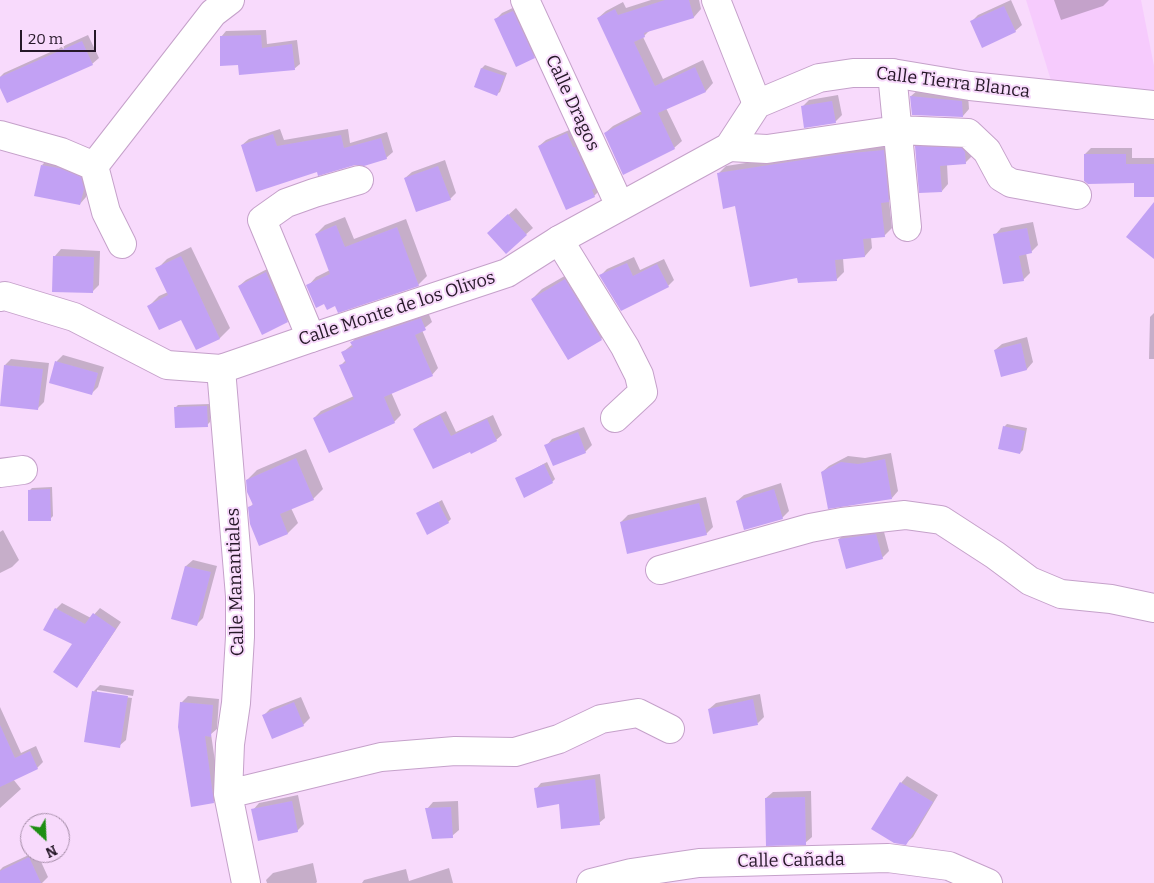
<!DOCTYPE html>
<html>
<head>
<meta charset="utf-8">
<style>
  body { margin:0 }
  #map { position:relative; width:1154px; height:883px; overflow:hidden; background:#f8dafc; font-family:Bitter,serif }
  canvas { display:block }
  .north { position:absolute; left:20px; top:813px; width:50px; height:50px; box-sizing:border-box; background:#f8dafc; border:1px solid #a48ca7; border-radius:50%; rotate:155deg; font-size:14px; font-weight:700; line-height:20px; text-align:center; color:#261828 }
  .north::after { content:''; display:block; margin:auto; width:18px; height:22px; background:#1e8e13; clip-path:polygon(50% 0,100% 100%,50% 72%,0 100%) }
  .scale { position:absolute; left:20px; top:30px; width:76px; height:22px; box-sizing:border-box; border:2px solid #261828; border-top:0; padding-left:6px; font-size:15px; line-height:18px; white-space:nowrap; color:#261828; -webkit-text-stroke:4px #f8dafc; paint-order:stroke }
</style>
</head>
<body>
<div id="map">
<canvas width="1154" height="883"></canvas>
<div class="north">N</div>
<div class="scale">20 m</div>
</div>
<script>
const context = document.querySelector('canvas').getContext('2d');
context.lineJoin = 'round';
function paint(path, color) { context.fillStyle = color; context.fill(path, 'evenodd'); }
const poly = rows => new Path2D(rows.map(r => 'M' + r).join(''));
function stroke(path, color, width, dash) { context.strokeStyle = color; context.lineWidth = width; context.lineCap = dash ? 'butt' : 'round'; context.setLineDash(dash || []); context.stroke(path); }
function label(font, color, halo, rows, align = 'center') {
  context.font = font + ' Bitter,serif'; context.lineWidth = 4; context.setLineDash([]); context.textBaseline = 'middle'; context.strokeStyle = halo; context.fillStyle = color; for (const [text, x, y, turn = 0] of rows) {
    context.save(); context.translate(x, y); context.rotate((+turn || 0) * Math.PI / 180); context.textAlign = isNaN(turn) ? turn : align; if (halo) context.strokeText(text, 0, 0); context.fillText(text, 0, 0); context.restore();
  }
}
paint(poly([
  [1026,0,1141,0,1154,66,1154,98,1054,90]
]), '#f6cbfd');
paint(poly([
  [651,0,699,0,701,9,694,17,650,30,643,37,663,79,703,60,713,83,706,91,666,108,682,141,674,148,605,133,613,126,642,111,598,18,606,11,623,2,626,8],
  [1011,0,1022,25,1015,31,972,21,978,15],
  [1054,0,1109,0,1103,6,1061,20],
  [519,5,540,51,534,57,496,19,502,13],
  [266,30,267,44,297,40,300,64,294,69,239,64,221,37,226,31],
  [88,35,99,58,92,64,0,85,0,77,4,73],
  [485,65,507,73,500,92,497,94,476,87,482,68],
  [918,90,968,95,969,109,963,116,913,114,911,96],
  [838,95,842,115,835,122,802,107,809,100],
  [574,128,601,189,594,196,539,146,546,140],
  [280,129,284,140,348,129,350,143,387,132,393,152,386,158,318,170,242,145,249,139],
  [923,140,971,145,972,156,965,163,947,164,948,184,942,191,916,147],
  [891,144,896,193,889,200,892,228,884,236,871,237,872,248,865,256,843,258,844,272,836,280,798,276,736,205,718,174,726,166,849,147],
  [1091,148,1132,148,1132,158,1154,158,1154,196,1135,182,1085,154],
  [48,159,66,162,90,181,86,197,80,204,42,165],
  [445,160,456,193,450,199,405,178,412,172],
  [516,208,533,228,506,252,495,227],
  [345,217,354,239,406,219,427,276,418,285,336,305,325,302,308,286,316,277,330,270,316,234,325,225],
  [1033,222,1038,245,1031,252,1026,253,1030,273,1023,280,995,235,1001,228],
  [191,247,230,328,220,338,197,349,182,318,149,306,159,296,168,292,157,269,167,259],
  [61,249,100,251,99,285,92,292,53,290,55,256],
  [634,257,640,270,664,259,674,280,668,286,601,275,607,269],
  [273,266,293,315,287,321,239,286,246,280],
  [575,270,611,329,601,339,568,359,532,299,542,289],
  [428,312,432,322,422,330,438,368,432,375,391,392,401,415,394,422,314,418,321,411,354,396,341,365,346,360,343,352,353,344,352,342,358,335],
  [1154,313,1154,359,1149,359,1150,317],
  [1027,337,1033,362,1027,369,1001,375,995,350,1002,344],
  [63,355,104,367,98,387,91,394,50,382,57,361],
  [11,359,49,363,44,402,37,409,5,365],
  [210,404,210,422,207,425,175,408,178,405],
  [446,411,456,432,493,415,502,435,496,440,471,450,414,429,420,424],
  [1007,424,1027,428,1023,450,1020,453,1004,427],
  [584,427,592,445,585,452,546,446,552,439],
  [306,449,323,489,313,499,291,508,298,523,288,533,260,544,250,507,253,504,247,480,257,470],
  [891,453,898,491,892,498,822,472,829,466,848,456,865,458],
  [547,462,555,479,552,482,516,479],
  [781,483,789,511,782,518,737,501,744,495],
  [52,487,53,516,50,519,29,491,32,488],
  [706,497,713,527,706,534,621,522,628,515],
  [442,500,451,519,448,522,417,514],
  [883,528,889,551,882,558,839,539,845,533],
  [3,530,19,560,12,567,0,573,0,532],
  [193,560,217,566,203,618,197,624,172,618,186,566],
  [62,603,91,618,100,608,121,622,82,680,77,686,73,644,56,609],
  [100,685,134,690,133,696,97,690,97,693,132,698,126,740,119,746,94,691],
  [760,694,764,717,758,723,709,709,716,703],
  [188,696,219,699,217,729,211,734,220,795,213,802,181,703],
  [301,697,310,718,303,725,264,715,270,709],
  [0,707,21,753,36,746,43,762,37,768,13,779,21,789,0,808],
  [600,774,605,818,599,823,536,789,541,783],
  [907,776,938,795,913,837,906,843,901,783],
  [811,791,812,837,805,843,766,798,773,792],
  [298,795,304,824,297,831,253,810,259,803],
  [458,801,459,830,452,836,427,809,433,802],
  [33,853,37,853,48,877,42,883,1,883,0,870,3,867],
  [313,863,317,882,316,883,267,883,266,880,273,873],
  [449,868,453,883,362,883,364,880,406,869,409,881]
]), '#0003');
paint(poly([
  [665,0,689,0,694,18,644,33,645,37,634,42,655,86,695,67,706,92,658,113,675,149,623,175,604,133,642,114,597,18,615,9,618,15],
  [1004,6,1016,32,982,48,970,21],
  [513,11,535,58,516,67,494,19],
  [261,35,262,48,292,44,295,70,239,75,238,65,220,66,220,36],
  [82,41,93,65,7,103,0,88,0,77],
  [481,68,505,76,497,96,474,87],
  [910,96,962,101,963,117,912,115],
  [832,101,836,123,804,128,801,106],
  [567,133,573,147,575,147,595,188,592,190,595,197,566,210,538,146],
  [273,134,277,146,341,135,344,148,381,138,387,159,364,166,355,165,318,176,317,172,256,192,241,145],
  [915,146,962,148,965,152,966,164,940,166,942,192,919,193],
  [884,150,889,202,881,203,885,237,863,239,865,257,835,260,837,281,798,283,797,278,750,287,735,206,723,209,717,173,841,154],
  [1084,154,1126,154,1126,164,1154,164,1154,197,1134,197,1134,183,1088,184,1084,181],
  [41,165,59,168,81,177,84,189,80,205,34,196],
  [438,166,451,200,416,212,404,178],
  [1154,202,1154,259,1126,237],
  [508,214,527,235,506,254,487,233],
  [336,225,345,247,397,227,419,286,338,313,335,306,327,310,324,304,316,308,306,285,330,274,315,234],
  [1027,228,1032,253,1019,256,1024,281,1003,284,993,234],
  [53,256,94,257,93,293,52,292],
  [181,256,220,339,196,350,181,320,159,330,147,306,168,295,155,268],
  [627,263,633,276,657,264,669,287,621,311,599,275],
  [266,272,288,322,262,335,238,286],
  [565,279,602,340,568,360,531,299],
  [421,318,426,330,415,335,433,376,384,397,395,423,329,453,313,418,354,399,339,365,346,363,341,352,353,347,350,342],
  [1021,343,1027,370,1001,377,994,350],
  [55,361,98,373,92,395,49,383],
  [4,365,43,369,38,410,0,406],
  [207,406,208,427,175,428,174,407],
  [440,415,451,436,487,419,497,441,471,454,470,452,433,469,413,429],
  [1003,426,1025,431,1020,454,998,449],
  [578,432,586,453,553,466,544,445],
  [296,458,314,500,280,514,288,534,259,546,250,524,248,507,253,505,247,492,246,480],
  [885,459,892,499,828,509,821,472,841,462,858,464],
  [544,464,553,483,524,498,515,478],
  [50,489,51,521,28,521,28,490],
  [774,489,783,519,744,530,736,501],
  [438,502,449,523,427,535,416,513],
  [699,503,707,535,627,554,620,522],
  [876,534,883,559,846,569,838,539],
  [185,566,211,572,197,626,171,619],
  [55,608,85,624,93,613,116,629,77,688,53,672,72,644,43,630],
  [92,691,128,696,120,748,84,742],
  [753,699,758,725,713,734,708,709],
  [180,702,213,705,211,737,205,736,214,803,191,807,178,727],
  [294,702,304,726,272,739,262,715],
  [0,725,15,758,30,751,38,769,0,787],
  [595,779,600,825,561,829,559,804,537,808,534,788,570,783,570,782],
  [900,782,933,802,906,845,894,843,871,829],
  [805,797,806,845,766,846,765,798],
  [292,801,298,832,258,841,251,809],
  [451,807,453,838,432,839,425,808],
  [29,857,41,883,0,883,0,871]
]), '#c2a1f4');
const minor = poly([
  [525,0,620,206],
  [716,0,757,104],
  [892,73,907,227],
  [0,135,61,152,94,166,106,212,122,244],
  [729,147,767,149,897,130,968,133,987,151,1001,177,1011,183,1077,195],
  [94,166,213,13,230,0],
  [559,240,625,347,639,375,643,392,615,418],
  [311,338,262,220,286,203,314,193,359,180],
  [221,369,240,596,240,637,236,703,230,744,228,794,246,883],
  [0,473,23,470],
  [660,570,810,528,842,522,905,515,941,520,995,555,1030,581,1061,594,1111,599,1154,608],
  [228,794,381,757,455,751,515,752,559,739,601,719,638,713,670,729],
  [591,883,631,873,699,863,888,858,949,866,988,883]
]);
const tertiary = poly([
  [0,297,5,296,74,317,167,365,221,369,311,338,507,273,559,240,729,147,757,104,819,78,853,73,892,73,970,86,1154,105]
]);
stroke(minor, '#c5a1ca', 30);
stroke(tertiary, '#c5a1ca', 30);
stroke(minor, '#fff', 28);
stroke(tertiary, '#fff', 28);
label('18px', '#261828', '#f8dafc', [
  ["Calle Tierra Blanca",953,83,7],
  ["Calle Dragos",572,103,65],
  ["Calle Monte de los Olivos",397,309,-18],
  ["Calle Manantiales",236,582,-92],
  ["Calle Cañada",791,861,-1]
]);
</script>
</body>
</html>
